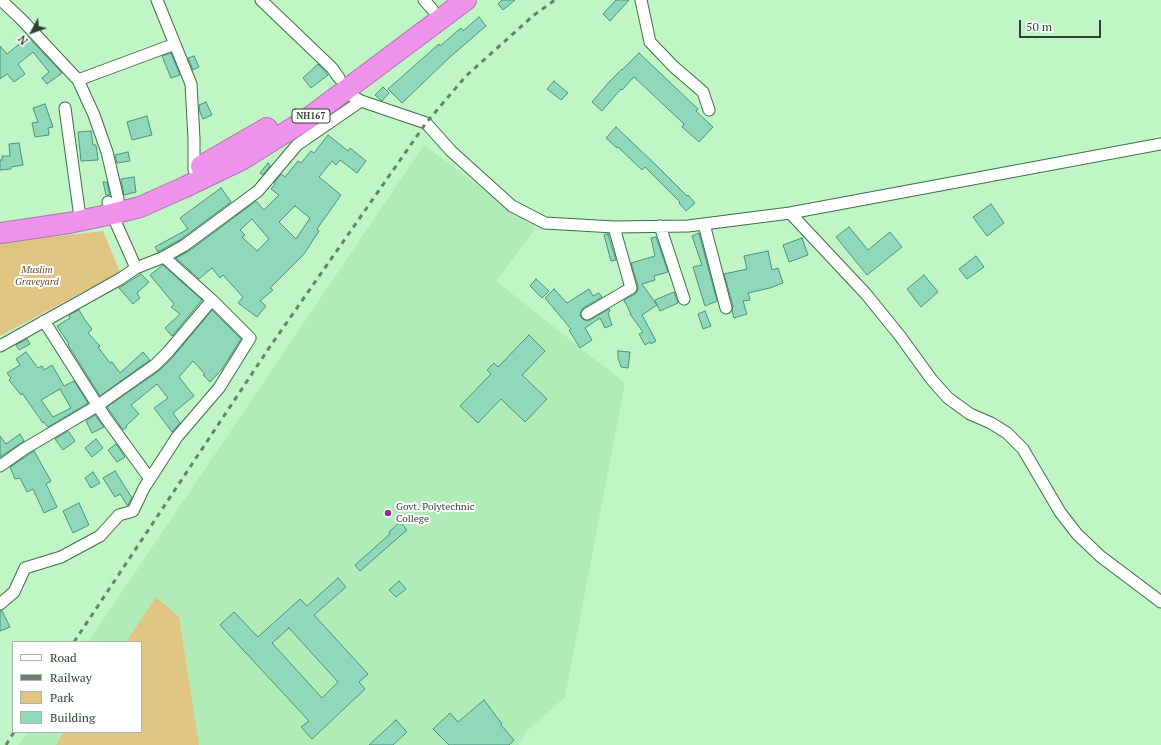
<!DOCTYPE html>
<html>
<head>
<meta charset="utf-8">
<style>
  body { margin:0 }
  #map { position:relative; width:1161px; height:745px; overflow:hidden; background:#c0f5c6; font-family:"PT Serif",serif }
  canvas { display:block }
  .legend { position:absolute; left:12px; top:641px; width:130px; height:92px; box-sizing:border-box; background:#fff; border:1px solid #abb4ad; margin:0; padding:5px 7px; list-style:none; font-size:12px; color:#2e4331 }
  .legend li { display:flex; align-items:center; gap:8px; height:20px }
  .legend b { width:20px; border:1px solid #abb4ad }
  .north { position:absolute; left:12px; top:12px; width:40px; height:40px; -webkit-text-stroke:3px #fff; paint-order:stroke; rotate:229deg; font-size:11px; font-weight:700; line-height:16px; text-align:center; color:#2e4331 }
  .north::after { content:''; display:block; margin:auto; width:14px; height:18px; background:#2e4331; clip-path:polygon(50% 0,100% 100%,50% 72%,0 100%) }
  .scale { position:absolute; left:1019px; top:20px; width:82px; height:18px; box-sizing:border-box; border:2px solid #2e4331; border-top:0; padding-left:5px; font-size:12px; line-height:14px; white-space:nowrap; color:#2e4331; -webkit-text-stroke:3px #fff; paint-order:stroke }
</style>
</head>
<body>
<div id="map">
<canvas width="1161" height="745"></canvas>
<ul class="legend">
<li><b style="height:5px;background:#fff"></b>Road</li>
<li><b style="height:5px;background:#638467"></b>Railway</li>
<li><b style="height:11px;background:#e0c481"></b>Park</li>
<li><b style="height:11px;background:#8fd8bb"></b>Building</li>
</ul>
<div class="north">N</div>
<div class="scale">50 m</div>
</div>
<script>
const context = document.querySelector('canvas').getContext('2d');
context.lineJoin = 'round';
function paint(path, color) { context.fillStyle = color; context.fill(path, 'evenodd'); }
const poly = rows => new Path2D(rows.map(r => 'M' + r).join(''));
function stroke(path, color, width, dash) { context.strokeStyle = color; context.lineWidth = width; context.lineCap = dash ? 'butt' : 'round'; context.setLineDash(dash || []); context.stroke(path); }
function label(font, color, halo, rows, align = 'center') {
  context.font = font + ' "PT Serif",serif'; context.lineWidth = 4; context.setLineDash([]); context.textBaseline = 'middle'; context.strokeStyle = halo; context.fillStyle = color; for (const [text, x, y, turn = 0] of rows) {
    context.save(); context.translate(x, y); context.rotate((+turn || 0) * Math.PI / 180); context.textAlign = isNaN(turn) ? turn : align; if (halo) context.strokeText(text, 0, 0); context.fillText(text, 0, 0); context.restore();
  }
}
paint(poly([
  [424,145,536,228,496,281,625,383,565,697,526,732,519,745,18,745,27,732,141,732,141,642,88,642]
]), '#b1ecb8');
paint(poly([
  [103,231,120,272,0,336,0,243],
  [156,597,179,617,199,745,56,745,64,732,141,732,141,642,126,642]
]), '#e0c481');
const building = poly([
  [502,0,515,0,503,10,498,4,502,0],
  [616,0,629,0,610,21,603,14,616,0],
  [479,17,486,26,450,57,402,103,388,89,439,44,440,46,461,28,463,31,479,17],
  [28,37,62,73,47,84,42,78,49,72,33,52,18,64,25,74,14,82,7,74,0,79,0,46,7,54,28,37],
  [171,53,180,75,171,78,162,56,171,53],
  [639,53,698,109,696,111,713,127,699,142,682,127,684,124,634,77,622,90,621,89,602,111,592,102,610,81,622,69,622,70,639,53],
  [194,56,199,67,193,70,188,58,194,56],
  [318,64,328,75,311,88,303,78,318,64],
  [554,81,568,93,561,100,547,89,554,81],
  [383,87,389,93,382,101,375,95,383,87],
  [206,102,212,115,203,119,200,112,199,105,206,102],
  [45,104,53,127,48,128,49,135,35,137,32,123,38,122,33,108,45,104],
  [147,116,152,135,132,140,127,122,147,116],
  [616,127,657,166,687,196,688,195,695,203,686,211,679,203,680,202,645,167,642,170,618,147,617,148,606,138,616,127],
  [91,131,93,145,96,145,98,160,81,161,78,132,91,131],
  [328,135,348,151,350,148,366,161,357,173,340,160,336,165,332,161,319,177,341,195,317,229,319,231,304,254,270,288,273,290,260,301,266,306,257,317,238,303,243,297,223,275,220,278,212,268,199,279,176,258,189,251,256,201,264,210,279,195,271,189,275,184,274,183,281,174,285,177,298,161,301,163,311,151,314,153,328,135],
  [295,206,310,218,296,239,279,222,295,206],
  [252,219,269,239,257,251,242,237,245,235,240,230,252,219],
  [19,143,23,165,11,167,11,169,0,170,0,160,2,160,2,156,10,156,9,144,19,143],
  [128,152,130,161,117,163,115,155,128,152],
  [268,163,270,166,263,175,260,173,268,163],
  [134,177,136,192,124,195,121,179,134,177],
  [103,182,107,182,110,195,106,195,103,182],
  [221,188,231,202,181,239,158,252,155,247,188,229,180,218,221,188],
  [991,204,1004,223,987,236,973,217,991,204],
  [849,227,868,250,890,232,902,247,867,275,836,237,849,227],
  [699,233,717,301,705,306,693,267,702,265,692,236,699,233],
  [608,234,616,260,611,261,604,235,608,234],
  [656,237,668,272,654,276,655,280,642,284,657,305,655,300,674,292,678,303,660,311,657,305,642,315,656,341,651,344,650,342,645,345,639,334,643,332,630,314,631,314,624,300,635,294,638,290,638,286,631,263,655,256,651,238,656,237],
  [802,238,808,255,789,262,783,245,802,238],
  [768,251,772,270,778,268,783,283,770,288,748,293,750,300,743,301,747,314,734,318,732,311,733,306,724,274,747,269,744,256,768,251],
  [976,256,984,267,967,279,959,269,976,256],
  [163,265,202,300,172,336,165,328,180,314,171,307,174,304,150,275,163,265],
  [141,274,149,282,137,293,140,298,133,304,119,288,141,274],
  [924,275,938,292,921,307,907,289,924,275],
  [536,279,549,291,542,298,530,286,536,279],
  [554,289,567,303,589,289,593,296,599,293,602,297,583,308,580,314,581,317,584,320,590,320,609,309,610,311,608,313,612,325,605,328,600,318,585,328,592,340,580,348,569,330,571,329,545,298,554,289],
  [79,310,85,320,92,329,88,333,100,346,98,347,110,363,112,362,120,373,143,352,150,360,100,396,68,345,69,344,57,326,70,318,69,315,79,310],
  [212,310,241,339,222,369,210,382,203,375,205,374,193,361,179,377,194,396,173,413,180,423,172,432,154,408,168,398,157,384,131,405,139,414,126,426,127,427,123,430,107,407,160,370,173,357,212,310],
  [705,311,711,326,703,329,698,314,705,311],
  [529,335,545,351,522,375,547,399,525,422,501,399,478,423,460,406,491,374,487,370,494,363,498,367,529,335],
  [27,339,30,344,19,350,16,345,27,339],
  [618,351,630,352,628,368,621,367,618,358,618,351],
  [26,352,38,368,42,366,44,370,52,365,64,386,74,381,88,403,48,427,44,422,43,423,22,393,21,395,9,380,11,378,7,373,20,365,16,359,26,352],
  [60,389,71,408,53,417,41,400,60,389],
  [95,415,104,427,92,433,86,421,95,415],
  [68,431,75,441,63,450,55,439,68,431],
  [20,434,24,441,0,457,0,436,6,444,20,434],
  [96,439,103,448,92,457,85,448,96,439],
  [116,444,125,457,117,462,108,450,116,444],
  [34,451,51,481,46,484,57,507,44,513,33,489,27,492,20,478,15,479,10,467,34,451],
  [115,471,132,498,128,505,127,505,120,494,115,497,103,478,115,471],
  [93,472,100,483,91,488,85,478,93,472],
  [79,503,89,525,73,533,63,511,79,503],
  [400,522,407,530,360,571,355,565,390,534,389,532,400,522],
  [338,578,346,587,314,615,368,674,359,682,365,689,312,739,301,727,309,721,220,625,234,612,258,637,300,599,307,606,338,578],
  [289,628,338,682,322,698,272,643,289,628],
  [399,581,406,589,396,597,389,590,399,581],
  [0,611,2,611,10,627,0,631,0,611],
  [484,700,502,724,501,725,514,740,509,745,449,745,433,729,450,713,458,722,484,700],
  [396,720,407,732,393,745,369,745,396,720]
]);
paint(building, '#8fd8bb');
stroke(building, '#4b9379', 1);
const street = poly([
  [1,0,22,20,78,80,94,115,107,152,118,199],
  [157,0,191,84,194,139,194,170],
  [261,0,332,68,339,78],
  [424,0,432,9],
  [641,0,650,42,674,67,703,92,709,110],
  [78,80,175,44],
  [343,91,361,101,426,123,451,151,512,206,545,223,614,227,688,226,790,213,866,294,900,336,932,380,948,398,970,414,991,423,1007,433,1023,449,1060,512,1077,534,1100,556,1161,602],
  [65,108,79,210],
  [108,202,112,214,136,268],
  [790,213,1161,144],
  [704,224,726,308],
  [660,226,684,299],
  [587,314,631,288,614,227],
  [44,321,105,417,150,479],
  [0,346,120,279,136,268,164,257,185,245,258,191,297,145,361,101],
  [0,466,24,449,97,406,155,365,168,352,212,300],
  [0,604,14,592,25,568,61,557,100,536,119,515,133,511,144,488,177,437,219,388,250,338,212,300,164,257]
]);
const highway = poly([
  [201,166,267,128],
  [0,233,69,223,112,214,140,207,185,187,243,159,307,119,466,0]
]);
stroke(street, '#3e6e45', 13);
stroke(highway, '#ab77ab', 22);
stroke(street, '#fff', 11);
stroke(highway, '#ef93ed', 20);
stroke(poly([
  [74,642,269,348,426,123,466,76,534,15,555,0],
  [6,745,14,732]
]), '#638467', 3, [5, 5]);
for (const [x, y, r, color] of [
  [388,513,4,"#922d92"]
]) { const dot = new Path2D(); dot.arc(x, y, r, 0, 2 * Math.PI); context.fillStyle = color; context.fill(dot); stroke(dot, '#fff', 1.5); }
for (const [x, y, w] of [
  [311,116,38]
]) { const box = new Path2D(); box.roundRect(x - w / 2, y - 7, w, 14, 3); context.fillStyle = '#fff'; context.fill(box); stroke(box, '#2e4331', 1); }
label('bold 9px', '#2e4331', null, [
  ["NH167",311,116]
]);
label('italic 10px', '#5f4f27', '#fff', [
  ["Muslim",37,270],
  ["Graveyard",37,282]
]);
label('10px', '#2e4331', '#fff', [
  ["Govt. Polytechnic",396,507],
  ["College",396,519]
], 'left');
</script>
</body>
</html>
